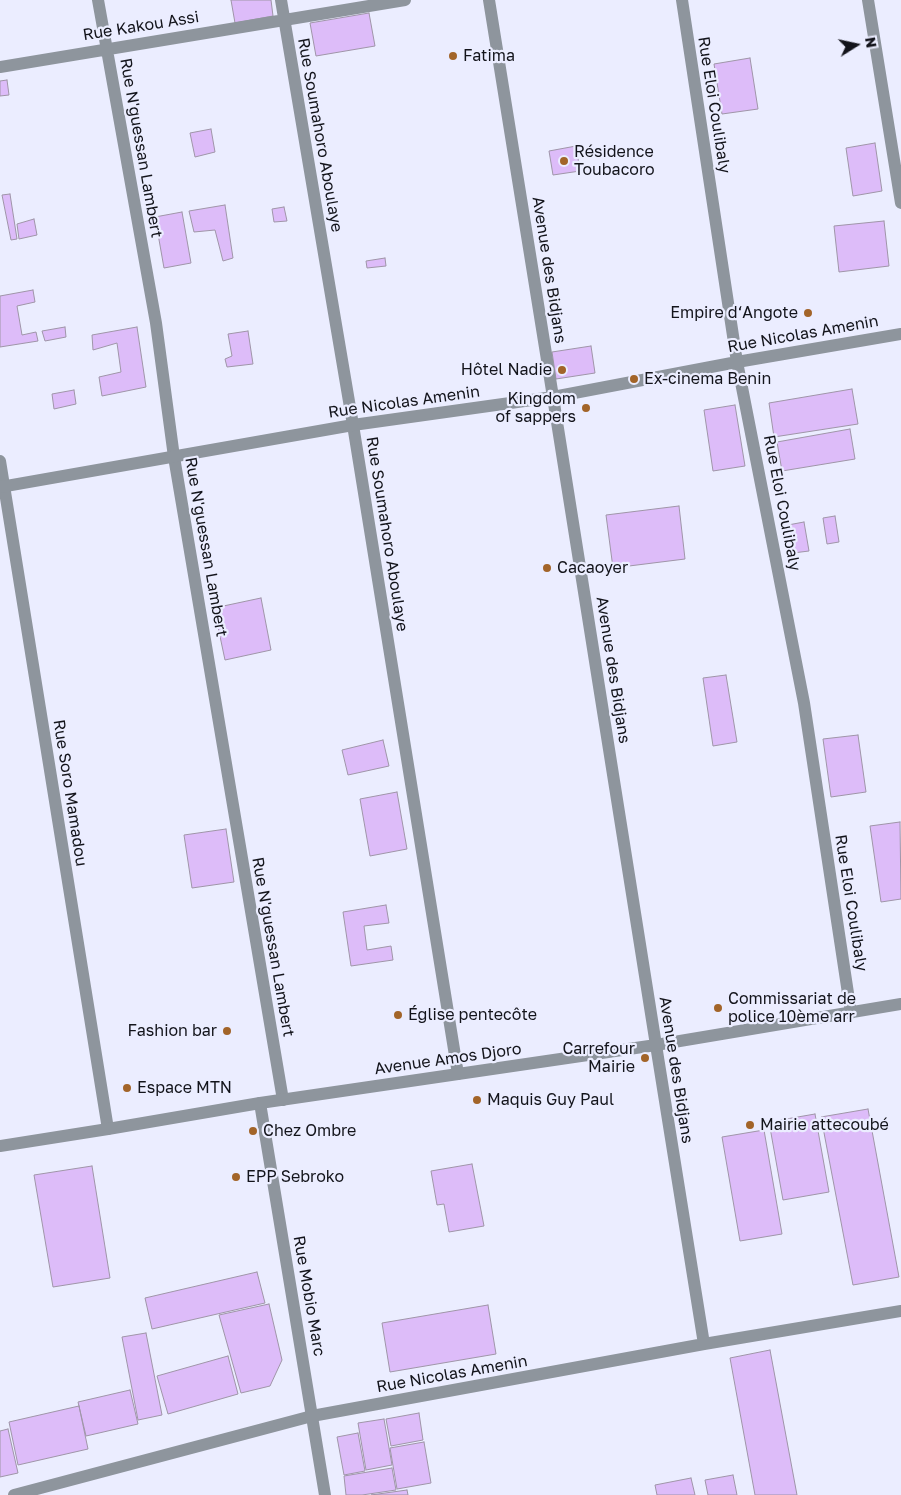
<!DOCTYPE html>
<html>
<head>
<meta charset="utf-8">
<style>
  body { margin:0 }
  #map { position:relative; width:901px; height:1495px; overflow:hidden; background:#ebedff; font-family:"Golos Text",sans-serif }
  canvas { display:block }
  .north { position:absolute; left:831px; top:20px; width:50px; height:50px; -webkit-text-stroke:4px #ebedff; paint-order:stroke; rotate:80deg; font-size:14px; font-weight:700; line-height:20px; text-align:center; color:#13141b }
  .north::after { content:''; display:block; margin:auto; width:18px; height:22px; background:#13141b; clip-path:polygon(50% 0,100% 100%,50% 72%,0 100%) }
</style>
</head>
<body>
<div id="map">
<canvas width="901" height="1495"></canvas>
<div class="north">N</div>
</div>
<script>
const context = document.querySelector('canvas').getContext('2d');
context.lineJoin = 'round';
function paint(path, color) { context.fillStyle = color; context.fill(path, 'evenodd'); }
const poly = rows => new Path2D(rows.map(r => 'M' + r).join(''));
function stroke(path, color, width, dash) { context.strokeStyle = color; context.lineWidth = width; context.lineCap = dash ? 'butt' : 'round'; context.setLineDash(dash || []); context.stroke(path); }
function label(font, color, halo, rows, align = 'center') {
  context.font = font + ' "Golos Text",sans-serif'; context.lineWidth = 4.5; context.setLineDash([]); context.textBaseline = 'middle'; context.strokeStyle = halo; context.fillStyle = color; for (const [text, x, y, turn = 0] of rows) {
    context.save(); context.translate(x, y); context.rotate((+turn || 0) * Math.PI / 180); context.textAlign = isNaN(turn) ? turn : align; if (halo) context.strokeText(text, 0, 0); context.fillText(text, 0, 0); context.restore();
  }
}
const building = poly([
  [231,0,271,0,273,16,235,23,231,0],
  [369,13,375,46,316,56,310,23,369,13],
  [750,58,758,109,722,114,714,64,750,58],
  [7,80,9,95,0,96,0,81,7,80],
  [211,129,215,152,195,157,190,133,211,129],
  [875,143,882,191,853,196,846,148,875,143],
  [576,146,580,171,553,175,549,151,576,146],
  [10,194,17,239,11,240,2,195,10,194],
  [225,205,233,258,223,261,215,230,194,232,189,211,225,205],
  [284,207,287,221,274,222,272,209,284,207],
  [182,212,191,263,164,268,155,217,182,212],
  [34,219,37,235,19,239,17,224,34,219],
  [884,221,889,266,839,272,834,226,884,221],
  [385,258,386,266,367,268,366,261,385,258],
  [33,290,35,302,17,306,22,335,36,332,38,341,0,347,0,296,33,290],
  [65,327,66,337,45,341,42,331,65,327],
  [137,327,146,387,102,396,99,377,121,372,117,343,93,350,92,335,137,327],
  [248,331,253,364,227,367,225,359,232,356,228,334,248,331],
  [591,346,595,373,556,379,552,352,591,346],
  [852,389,858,424,774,437,769,403,852,389],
  [74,390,76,404,54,409,52,394,74,390],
  [735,405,745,466,713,471,704,410,735,405],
  [850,429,855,459,782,471,777,442,850,429],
  [679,506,685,559,613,568,606,515,679,506],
  [835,516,839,542,827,544,823,518,835,516],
  [804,522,809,551,793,553,788,525,804,522],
  [261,598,271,650,225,660,214,608,261,598],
  [726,675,737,742,713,746,703,678,726,675],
  [858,735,866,792,831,797,823,739,858,735],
  [383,740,389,766,348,775,342,750,383,740],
  [397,792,407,849,370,856,360,799,397,792],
  [900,822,901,899,881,902,870,826,900,822],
  [226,829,234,882,192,888,184,835,226,829],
  [386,905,389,923,364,926,367,950,391,946,393,960,351,966,343,912,386,905],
  [868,1109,899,1277,853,1285,821,1117,868,1109],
  [815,1114,829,1192,783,1200,769,1122,815,1114],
  [764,1130,782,1234,740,1241,722,1137,764,1130],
  [472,1164,484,1226,449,1232,444,1204,437,1205,431,1171,472,1164],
  [92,1166,110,1278,53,1287,34,1175,92,1166],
  [257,1272,265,1303,152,1329,145,1298,257,1272],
  [269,1304,282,1360,270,1386,241,1393,219,1315,269,1304],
  [488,1305,496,1354,390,1372,382,1323,488,1305],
  [146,1333,162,1415,138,1420,122,1337,146,1333],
  [770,1350,797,1495,755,1495,730,1358,770,1350],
  [228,1356,238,1394,168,1414,157,1376,228,1356],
  [130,1390,138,1424,86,1436,78,1402,130,1390],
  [79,1406,88,1449,18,1465,9,1422,79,1406],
  [419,1413,423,1440,391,1446,386,1419,419,1413],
  [384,1419,392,1465,366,1470,358,1423,384,1419],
  [8,1429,18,1473,0,1477,0,1431,8,1429],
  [358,1433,365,1471,344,1475,337,1437,358,1433],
  [424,1442,431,1483,397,1489,390,1448,424,1442],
  [392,1468,396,1490,362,1495,346,1495,344,1476,392,1468],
  [733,1475,737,1495,708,1495,705,1480,733,1475],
  [691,1478,695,1495,657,1495,655,1485,691,1478],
  [407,1490,408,1495,371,1495,407,1490]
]);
paint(building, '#ddbcf9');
stroke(building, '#9f95a8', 1);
stroke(poly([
  [98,0,156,323,174,457,283,1100],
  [281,0,353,425,458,1074],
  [489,0,553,397,737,362,901,334],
  [682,0,737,362,804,703,851,1013],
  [868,0,901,203],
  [0,67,405,0],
  [0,461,108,1129],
  [656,1045,704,1344],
  [260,1103,325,1495],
  [14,1495,312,1416,704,1344,901,1311]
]), '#8e959d', 12);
stroke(poly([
  [0,487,353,425,553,397,656,1045],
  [0,1146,108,1129,260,1103,656,1045,901,1004]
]), '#8e959d', 12);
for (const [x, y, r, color] of [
  [453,56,5,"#a26429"],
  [564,161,5,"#a26429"],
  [808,313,5,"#a26429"],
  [562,370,5,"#a26429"],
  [634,379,5,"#a26429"],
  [586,408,5,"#a26429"],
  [547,568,5,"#a26429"],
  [718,1008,5,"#a26429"],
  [398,1015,5,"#a26429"],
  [227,1031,5,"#a26429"],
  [645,1058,5,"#a26429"],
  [127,1088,5,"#a26429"],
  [477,1100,5,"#a26429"],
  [750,1125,5,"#a26429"],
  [253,1131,5,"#a26429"],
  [236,1177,5,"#a26429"]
]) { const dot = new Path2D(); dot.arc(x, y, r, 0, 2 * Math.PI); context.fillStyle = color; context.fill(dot); stroke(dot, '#ebedff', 2); }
label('16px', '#13141b', '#ebedff', [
  ["Rue Kakou Assi",141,26,-9],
  ["Rue Eloi Coulibaly",714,105,81],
  ["Rue Soumahoro Aboulaye",320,135,80],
  ["Rue N'guessan Lambert",141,148,80],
  ["Avenue des Bidjans",549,270,81],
  ["Rue Nicolas Amenin",803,334,-10],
  ["Rue Nicolas Amenin",404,402,-8],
  ["Rue Eloi Coulibaly",782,503,79],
  ["Rue Soumahoro Aboulaye",387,534,81],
  ["Rue N'guessan Lambert",206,547,80],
  ["Avenue des Bidjans",613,670,81],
  ["Rue Soro Mamadou",70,793,81],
  ["Rue Eloi Coulibaly",851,903,81],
  ["Rue N'guessan Lambert",273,947,80],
  ["Avenue Amos Djoro",448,1059,-8],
  ["Avenue des Bidjans",676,1070,81],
  ["Rue Mobio Marc",309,1296,80],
  ["Rue Nicolas Amenin",452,1374,-10]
]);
label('16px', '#13141b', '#ebedff', [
  ["Fatima",463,56],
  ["Résidence",574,152],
  ["Toubacoro",574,170],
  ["Empire d‘Angote",798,313,"right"],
  ["Hôtel Nadie",552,370,"right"],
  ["Ex-cinema Benin",644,379],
  ["Kingdom",576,399,"right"],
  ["of sappers",576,417,"right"],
  ["Cacaoyer",557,568],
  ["Commissariat de",728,999],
  ["police 10ème arr",728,1017],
  ["Église pentecôte",408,1015],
  ["Fashion bar",217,1031,"right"],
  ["Carrefour",635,1049,"right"],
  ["Mairie",635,1067,"right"],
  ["Espace MTN",137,1088],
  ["Maquis Guy Paul",487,1100],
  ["Mairie attecoubé",760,1125],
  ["Chez Ombre",263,1131],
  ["EPP Sebroko",246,1177]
], 'left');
</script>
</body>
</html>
